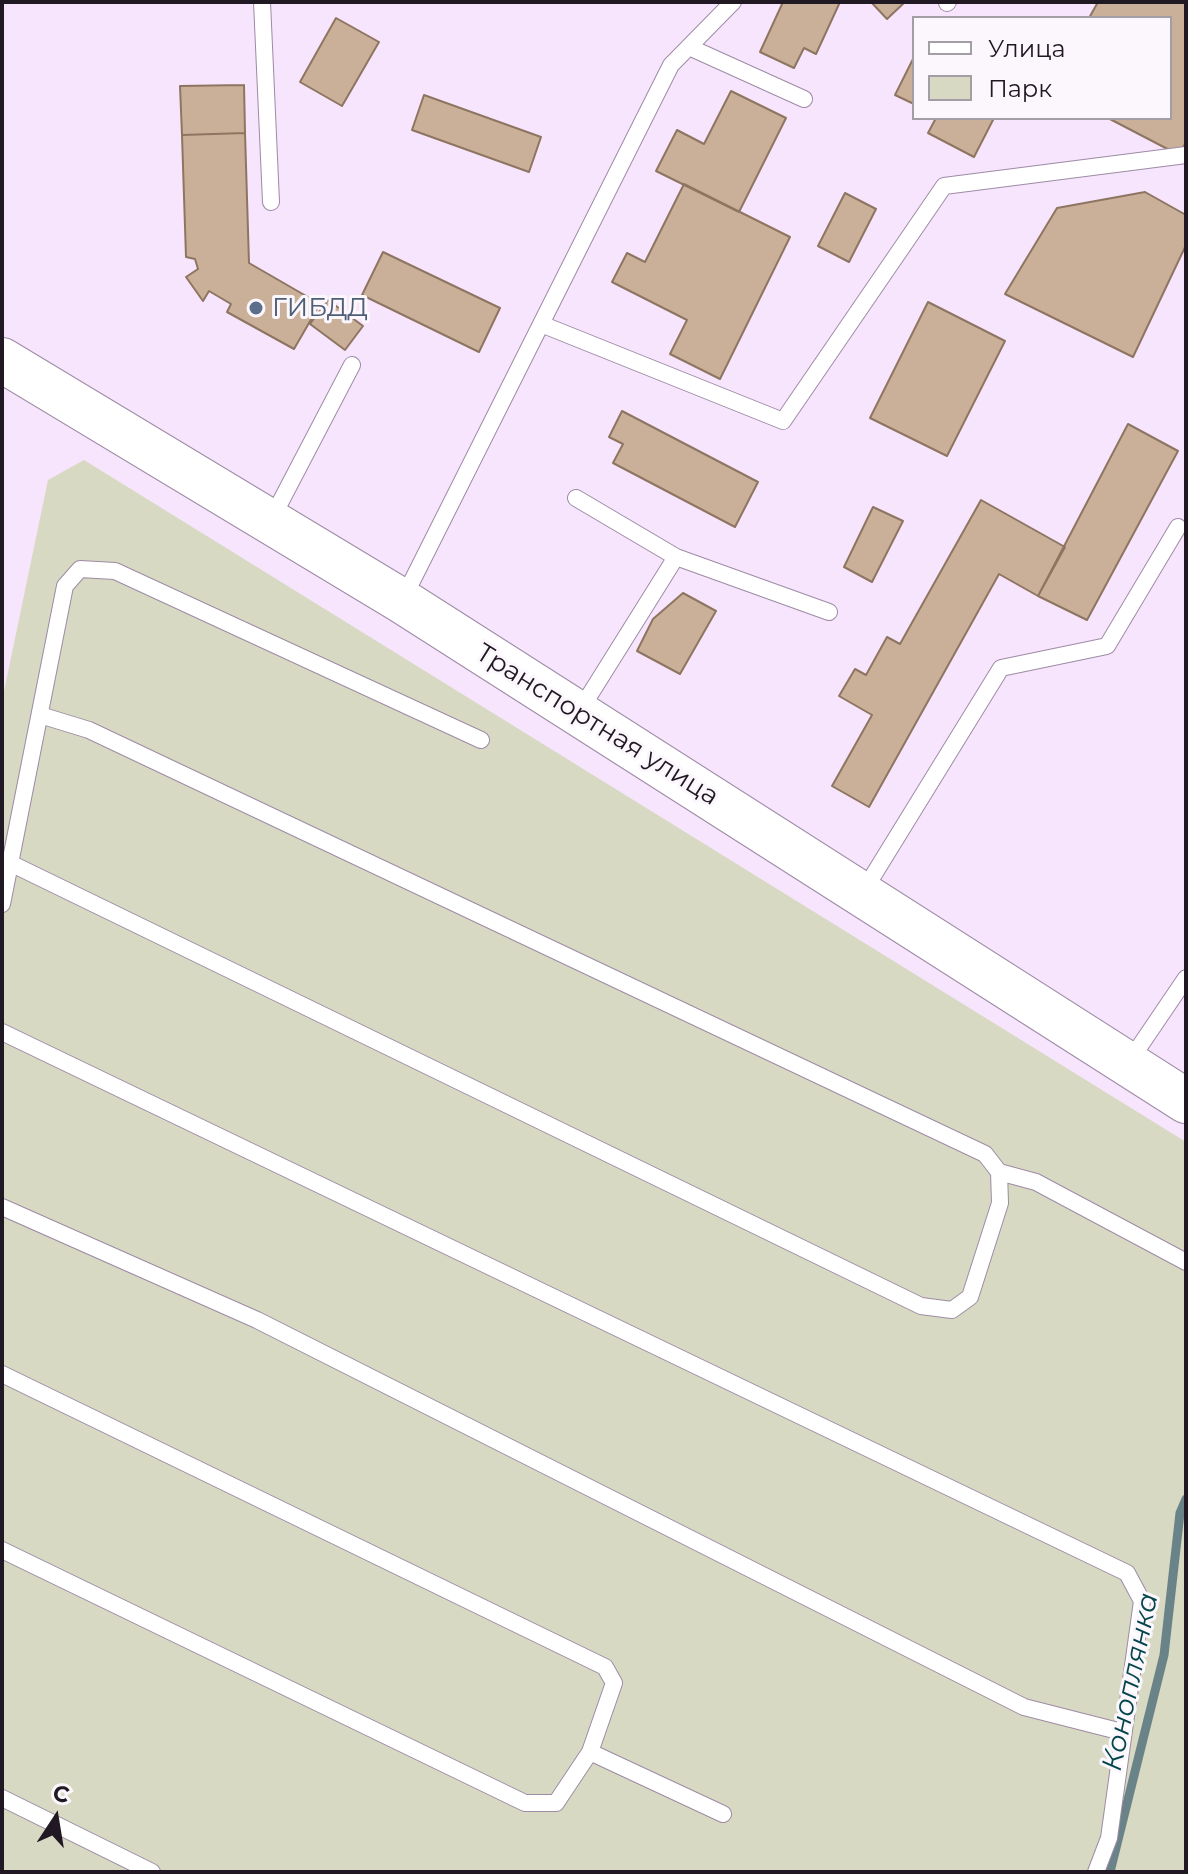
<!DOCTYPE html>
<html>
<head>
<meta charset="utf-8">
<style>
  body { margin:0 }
  #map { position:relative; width:1188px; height:1874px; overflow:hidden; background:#f6e5fc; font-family:Montserrat,sans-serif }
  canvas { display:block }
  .frame { position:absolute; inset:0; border:4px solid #201822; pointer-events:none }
  .legend { position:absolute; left:912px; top:16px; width:260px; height:104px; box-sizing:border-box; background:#fbf7fd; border:2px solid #a39ea5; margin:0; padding:10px 14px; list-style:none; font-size:24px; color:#201822 }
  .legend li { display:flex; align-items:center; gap:16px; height:40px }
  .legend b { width:40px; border:2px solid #a39ea5 }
  .north { position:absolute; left:16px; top:1778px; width:80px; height:80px; -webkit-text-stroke:6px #fbf7fd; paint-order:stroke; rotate:12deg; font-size:22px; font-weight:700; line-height:32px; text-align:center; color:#201822 }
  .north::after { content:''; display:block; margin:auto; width:28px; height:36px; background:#201822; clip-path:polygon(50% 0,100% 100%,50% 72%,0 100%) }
</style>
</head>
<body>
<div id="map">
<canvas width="1188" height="1874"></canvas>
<div class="frame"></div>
<ul class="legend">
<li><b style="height:10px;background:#fff"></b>Улица</li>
<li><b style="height:22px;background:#d7d9c2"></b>Парк</li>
</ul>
<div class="north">С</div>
</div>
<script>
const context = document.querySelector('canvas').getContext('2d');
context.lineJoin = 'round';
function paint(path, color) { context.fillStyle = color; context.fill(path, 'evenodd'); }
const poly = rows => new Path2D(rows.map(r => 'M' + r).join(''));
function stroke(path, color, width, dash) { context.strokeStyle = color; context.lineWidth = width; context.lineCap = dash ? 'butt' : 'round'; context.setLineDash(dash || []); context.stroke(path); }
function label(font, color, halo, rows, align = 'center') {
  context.font = font + ' Montserrat,sans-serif'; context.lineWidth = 6; context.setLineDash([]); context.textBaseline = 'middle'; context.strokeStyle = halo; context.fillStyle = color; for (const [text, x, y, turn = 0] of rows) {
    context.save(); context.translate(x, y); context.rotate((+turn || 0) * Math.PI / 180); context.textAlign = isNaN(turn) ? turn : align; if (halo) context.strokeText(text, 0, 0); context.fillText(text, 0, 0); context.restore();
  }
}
paint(poly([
  [84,460,1186,1142,1186,1872,2,1872,2,701,48,480]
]), '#d7d9c2');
stroke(poly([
  [1110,1872,1164,1655,1180,1513,1186,1499]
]), '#698388', 9);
const building = poly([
  [783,2,840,2,816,54,804,48,794,68,760,52,783,2],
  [871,2,905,2,887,19,871,2],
  [1098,2,1186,3,1186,142,1179,155,1108,118,1170,118,1170,18,1089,18,1098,2],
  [336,18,379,42,342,106,300,82,336,18],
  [914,57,914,104,895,95,914,57],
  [244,85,245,133,182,135,180,86,244,85],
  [731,91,786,118,739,212,656,171,677,130,704,144,731,91],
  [424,95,541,137,529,172,412,130,424,95],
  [936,118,994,118,974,157,928,133,936,118],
  [245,133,249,263,320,304,294,349,227,312,231,304,209,291,203,301,186,277,198,269,195,259,186,257,182,135,245,133],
  [684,184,790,237,720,379,670,354,687,320,612,282,627,253,645,262,684,184],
  [1145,192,1186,215,1186,245,1133,357,1005,294,1057,208,1145,192],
  [845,193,876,209,849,262,818,246,845,193],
  [383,252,500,308,479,352,362,295,383,252],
  [328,300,363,326,345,350,310,324,328,300],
  [928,302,1005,341,947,456,870,418,928,302],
  [622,411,758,482,735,527,613,463,623,444,609,437,622,411],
  [1128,424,1178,451,1087,620,1038,596,1128,424],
  [981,500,1065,547,1038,596,999,574,869,807,832,786,872,715,839,696,855,669,866,675,887,637,900,644,981,500],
  [873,507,903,521,872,582,844,567,873,507],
  [683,593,716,611,680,674,637,651,653,619,683,593]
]);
paint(building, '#cbb099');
stroke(building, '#8e7561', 2);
const service = poly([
  [262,2,271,202],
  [947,3,948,2],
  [689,47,804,99],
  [541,324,783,421,944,186,1186,155],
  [576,498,676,557,579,712],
  [271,520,352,365],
  [676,557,829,612],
  [403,599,671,65,733,2],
  [10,863,921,1306,952,1310,970,1297,1000,1203,999,1172,985,1154,89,730,40,715],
  [863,892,1001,668,1107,646,1178,527],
  [2,904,65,586,80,569,115,571,481,740],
  [2,1032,1127,1573,1142,1601,1109,1838,1096,1872],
  [1129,1062,1186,978],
  [999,1172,1036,1182,1186,1262],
  [2,1207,257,1320,1024,1707,1122,1732],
  [2,1374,605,1667,614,1683,590,1752,556,1803,525,1803,2,1550],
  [590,1752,723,1814],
  [2,1798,152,1872]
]);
const secondary = poly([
  [2,360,402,601,1186,1101]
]);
stroke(service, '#9e8ba5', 18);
stroke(secondary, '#9e8ba5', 46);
stroke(service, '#fff', 16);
stroke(secondary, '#fff', 44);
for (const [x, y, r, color] of [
  [256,308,8,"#5c6f8a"]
]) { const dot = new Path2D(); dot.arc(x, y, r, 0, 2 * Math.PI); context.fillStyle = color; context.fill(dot); stroke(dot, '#fbf7fd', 3); }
label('26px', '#4e5e75', '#fbf7fd', [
  ["ГИБДД",272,308]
], 'left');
label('26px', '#201822', '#fbf7fd', [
  ["Транспортная улица",597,725,32]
]);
label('italic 28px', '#04464b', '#fbf7fd', [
  ["Коноплянка",1131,1682,-78]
]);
</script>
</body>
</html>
